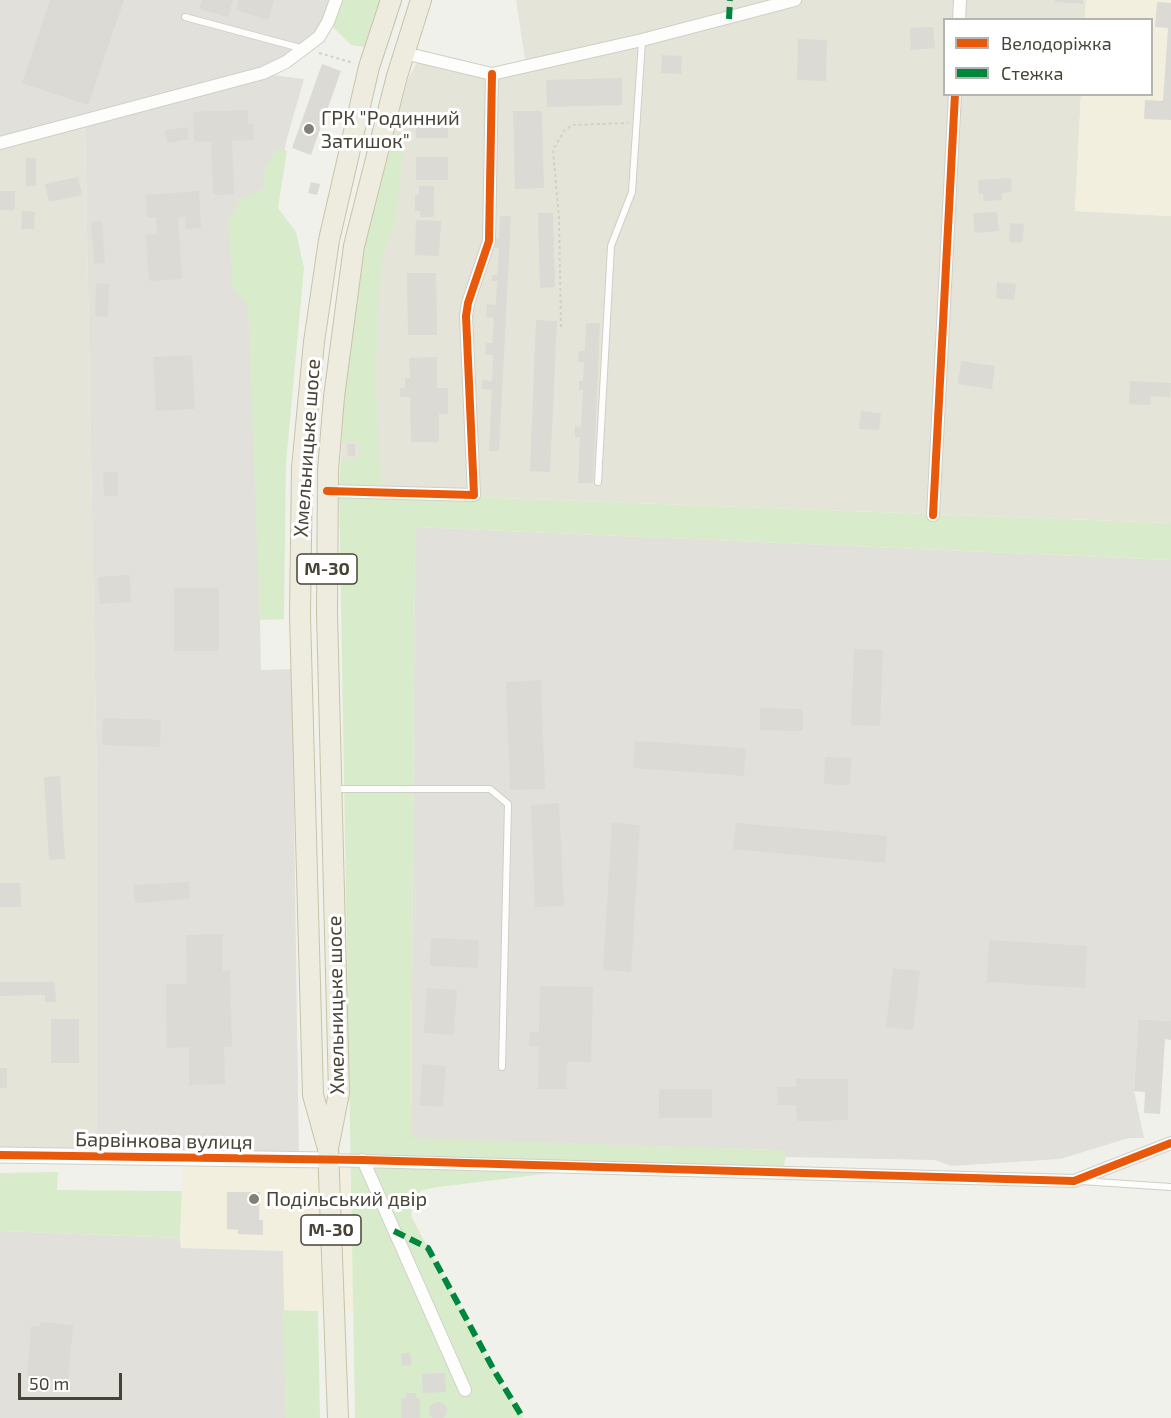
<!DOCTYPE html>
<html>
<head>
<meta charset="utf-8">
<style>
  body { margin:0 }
  #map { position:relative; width:1171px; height:1418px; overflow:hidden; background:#f1f1ec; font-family:"Exo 2",sans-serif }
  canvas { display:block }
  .legend { position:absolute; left:943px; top:18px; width:210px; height:78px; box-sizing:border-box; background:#fff; border:2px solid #b5b4af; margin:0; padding:8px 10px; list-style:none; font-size:18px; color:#474437 }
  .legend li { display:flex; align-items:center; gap:12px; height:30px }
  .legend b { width:30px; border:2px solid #b5b4af }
  .scale { position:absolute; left:18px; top:1373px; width:104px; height:27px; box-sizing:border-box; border:3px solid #474437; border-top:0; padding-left:8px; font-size:18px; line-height:21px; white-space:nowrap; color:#474437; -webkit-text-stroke:4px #fff; paint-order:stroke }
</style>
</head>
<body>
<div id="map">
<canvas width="1171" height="1418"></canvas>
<ul class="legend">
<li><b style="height:8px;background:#e8590c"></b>Велодоріжка</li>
<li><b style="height:8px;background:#00873e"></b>Стежка</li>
</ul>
<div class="scale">50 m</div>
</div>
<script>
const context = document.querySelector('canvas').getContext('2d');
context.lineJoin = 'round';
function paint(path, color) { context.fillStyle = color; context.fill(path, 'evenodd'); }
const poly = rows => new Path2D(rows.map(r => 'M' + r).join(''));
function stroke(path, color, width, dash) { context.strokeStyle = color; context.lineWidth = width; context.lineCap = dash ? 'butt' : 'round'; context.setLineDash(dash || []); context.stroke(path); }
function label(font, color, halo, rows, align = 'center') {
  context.font = font + ' "Exo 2",sans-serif'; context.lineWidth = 6; context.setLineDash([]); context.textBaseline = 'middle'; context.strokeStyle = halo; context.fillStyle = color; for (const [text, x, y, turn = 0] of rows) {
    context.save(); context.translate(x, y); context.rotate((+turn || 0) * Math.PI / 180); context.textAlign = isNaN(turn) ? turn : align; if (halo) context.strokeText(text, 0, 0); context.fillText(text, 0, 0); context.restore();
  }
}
paint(poly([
  [516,0,1086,0,1085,19,944,20,944,94,1081,95,1075,211,1171,216,1171,523,339,492,344,403,365,244,408,79,419,58,492,74,526,66],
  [85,120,97,788,97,1158,0,1155,0,143]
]), '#e5e4d9');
paint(poly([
  [1086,0,1171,0,1171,216,1075,211,1081,95,1152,94,1152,20,1085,19],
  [183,1158,350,1160,352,1221,355,1418,353,1311,283,1310,282,1251,181,1248]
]), '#f3efdf');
paint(poly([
  [0,0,336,0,328,22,265,74,304,79,286,142,275,206,252,208,261,670,292,669,299,1159,97,1158,97,788,85,121,0,143],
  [415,527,1171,560,1171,1021,1138,1019,1134,1091,1144,1138,1129,1138,1060,1159,951,1166,935,1160,786,1157,779,1150,411,1139],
  [0,1231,180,1238,181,1248,283,1251,286,1418,0,1418]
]), '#e2e0da');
paint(poly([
  [336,0,381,0,364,47,351,45,328,22],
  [394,133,404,136,396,220,383,255,377,320,376,393,382,489,339,487,341,460,359,458,359,441,342,441,344,403,365,244],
  [277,149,287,151,278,208,296,232,304,268,286,463,284,619,260,620,248,306,233,289,228,221,241,199,263,189,265,167],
  [339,492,1171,523,1171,560,415,527,411,1138,779,1150,786,1157,782,1172,601,1167,438,1187,423,1190,415,1196,411,1206,412,1218,495,1372,523,1418,355,1418],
  [58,1172,57,1190,182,1191,180,1238,0,1231,0,1173],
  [283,1310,318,1311,320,1418,286,1418]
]), '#d8eccc');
paint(poly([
  [50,0,124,0,88,105,22,83],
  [202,0,233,0,228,17,199,9],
  [239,0,274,0,268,20,236,10],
  [1055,0,1083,0,1083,4,1055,2],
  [1157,2,1171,3,1171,120,1144,119,1145,100,1163,101,1168,28,1155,27],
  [933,27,935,48,911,50,910,28],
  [798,39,827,40,826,81,797,80],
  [662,55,682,56,681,74,661,73],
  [322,64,341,71,311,155,292,148],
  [622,78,622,105,547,107,546,80],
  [248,110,248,124,253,123,254,140,232,141,234,194,213,195,211,141,194,142,193,112],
  [513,111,542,111,544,188,515,189],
  [416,120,448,120,448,138,416,138],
  [187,127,189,139,167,143,165,130],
  [416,157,448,157,448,180,416,180],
  [26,158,36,158,36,186,26,186],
  [78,177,82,195,49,202,45,184],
  [1011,178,1012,192,1002,193,1002,200,984,201,983,194,979,194,978,180],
  [311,182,320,184,317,195,308,193],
  [419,186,434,186,434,217,420,217,420,211,415,211,415,195,419,195],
  [0,191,15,191,15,210,0,210],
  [199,191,201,228,186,229,185,217,178,218,182,279,149,281,146,235,157,234,156,217,147,218,146,195],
  [22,211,35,212,34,229,21,229],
  [997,212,999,231,975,233,973,213],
  [538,213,553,213,555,287,540,288],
  [500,216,511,216,499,451,489,451,492,390,482,389,482,380,492,381,493,355,485,354,486,343,492,343,494,318,486,317,487,304,496,305,497,281,492,281,492,275,497,275,499,248,493,247,493,239,499,239],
  [416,220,441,221,439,256,415,255],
  [102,221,105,263,94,264,91,222],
  [1010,223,1024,224,1023,242,1009,242],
  [407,273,436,273,437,335,408,335],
  [997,282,1016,284,1014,300,996,298],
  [96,283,109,284,108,317,95,316],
  [536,320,557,321,550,472,530,471],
  [586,323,600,323,593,483,578,483,580,437,575,437,575,426,581,427,583,390,579,390,579,381,583,381,584,362,578,362,579,351,585,351],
  [192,355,195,409,156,411,153,357],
  [437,357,437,388,448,388,448,414,439,414,439,442,411,442,410,397,400,397,400,388,405,388,405,378,410,378,409,358],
  [961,361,995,366,992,389,958,384],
  [1130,381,1171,383,1170,397,1151,396,1150,405,1129,404],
  [861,411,881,413,879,430,859,429],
  [347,444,355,444,355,456,348,456],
  [103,472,118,472,118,496,104,496],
  [130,575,131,602,100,604,98,577],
  [174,588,219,588,219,651,174,651],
  [854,649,883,650,880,726,851,725],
  [541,680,545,789,510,790,506,682],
  [760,708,803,709,803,731,760,730],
  [103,718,161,720,160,747,102,745],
  [635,741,746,748,744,776,633,768],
  [825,757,852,758,850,785,824,784],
  [60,776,65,859,49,860,44,777],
  [559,803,564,906,535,907,531,805],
  [612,823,640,825,631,972,603,970],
  [736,823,887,836,885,863,733,849],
  [189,882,190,899,135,903,133,885],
  [0,883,20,883,21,907,0,907],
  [223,934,223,971,230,970,232,1047,224,1047,225,1084,189,1085,189,1047,167,1048,166,984,187,984,186,935],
  [431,938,479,940,478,968,430,966],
  [989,940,1087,946,1085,988,987,982],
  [893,968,920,971,913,1030,886,1027],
  [0,982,55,982,56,1002,45,1002,45,995,0,996],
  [540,986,593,987,591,1062,567,1062,566,1089,538,1089,539,1046,529,1046,529,1032,539,1032],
  [427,988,457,990,454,1035,424,1033],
  [51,1019,79,1019,79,1063,51,1063],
  [1138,1019,1171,1021,1171,1040,1165,1039,1160,1114,1144,1113,1145,1092,1134,1091],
  [422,1064,446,1066,443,1107,420,1105],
  [0,1068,7,1068,7,1088,0,1088],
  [796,1079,848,1079,848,1120,797,1121,796,1105,778,1105,777,1087,796,1087],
  [659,1089,712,1089,712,1118,659,1118],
  [227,1192,260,1192,259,1220,263,1220,263,1235,238,1234,238,1230,227,1229],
  [40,1322,73,1325,68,1382,27,1378,31,1326,40,1327],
  [410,1352,412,1365,402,1366,401,1354],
  [445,1373,446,1392,423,1393,422,1374],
  [406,1393,416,1393,416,1398,420,1399,420,1418,401,1418,401,1399,406,1398],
  '429 1411a9 9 0 1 1 18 0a9 9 0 1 1-18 0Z'
]), '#dbdad4');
const service = poly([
  [185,17,304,49],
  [598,482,611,246,632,192,642,41],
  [333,789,490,789,508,804,502,1067],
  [1081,1181,1171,1187]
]);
const minor = poly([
  [959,20,960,0],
  [404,53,492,74,642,40,795,0],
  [0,143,263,73,286,62,319,37,328,22,336,0],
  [327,491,474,495,466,316,468,303,489,241,492,74],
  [933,515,955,94],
  [328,1160,1074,1181,1171,1143],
  [363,1160,465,1390]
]);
const tertiary = poly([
  [0,1155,328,1160]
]);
const trunk = poly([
  [327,1145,313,1095,300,615,302,468,314,342,329,240,369,67,391,0],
  [338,1418,328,1148,339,1093,327,613,328,470,334,397,354,246,397,76,421,0]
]);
stroke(service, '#cfcfc9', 8);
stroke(minor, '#cfcfc9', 14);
stroke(tertiary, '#cfcfc9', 17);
stroke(trunk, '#c8c3a7', 22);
stroke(poly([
  [319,53,354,63],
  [561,327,559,218,553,150,564,131,572,125,628,123]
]), '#d1d1cb', 2, [3, 3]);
stroke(service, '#fdfdfc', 6);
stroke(minor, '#fdfdfc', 12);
stroke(tertiary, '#fdfdfc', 15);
stroke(trunk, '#eeecdf', 20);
stroke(poly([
  [729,19,730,0],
  [394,1231,428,1248,495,1372,523,1418]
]), '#00873e', 6, [12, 6]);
stroke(poly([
  [327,491,474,495,466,316,468,303,489,241,492,74],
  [933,515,955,94],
  [0,1155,363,1160,1074,1181,1171,1143]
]), '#e8590c', 8);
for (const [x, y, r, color] of [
  [309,129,6,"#828176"],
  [254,1199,6,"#828176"]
]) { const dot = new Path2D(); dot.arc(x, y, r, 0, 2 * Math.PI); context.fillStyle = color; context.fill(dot); stroke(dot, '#fff', 2); }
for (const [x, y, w] of [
  [327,569,60],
  [331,1230,60]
]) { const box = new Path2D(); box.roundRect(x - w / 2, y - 15, w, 30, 4.5); context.fillStyle = '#fff'; context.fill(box); stroke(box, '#474437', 1.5); }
label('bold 18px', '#474437', null, [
  ["М-30",327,569],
  ["М-30",331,1230]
]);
label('20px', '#474437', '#fff', [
  ["ГРК \"Родинний",321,118],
  ["Затишок\"",321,141],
  ["Подільський двір",266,1199]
], 'left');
label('20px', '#474437', '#fff', [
  ["Хмельницьке шосе",307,448,-86],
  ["Хмельницьке шосе",336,1005,-91],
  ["Барвінкова вулиця",164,1141,1]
]);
</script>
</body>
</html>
